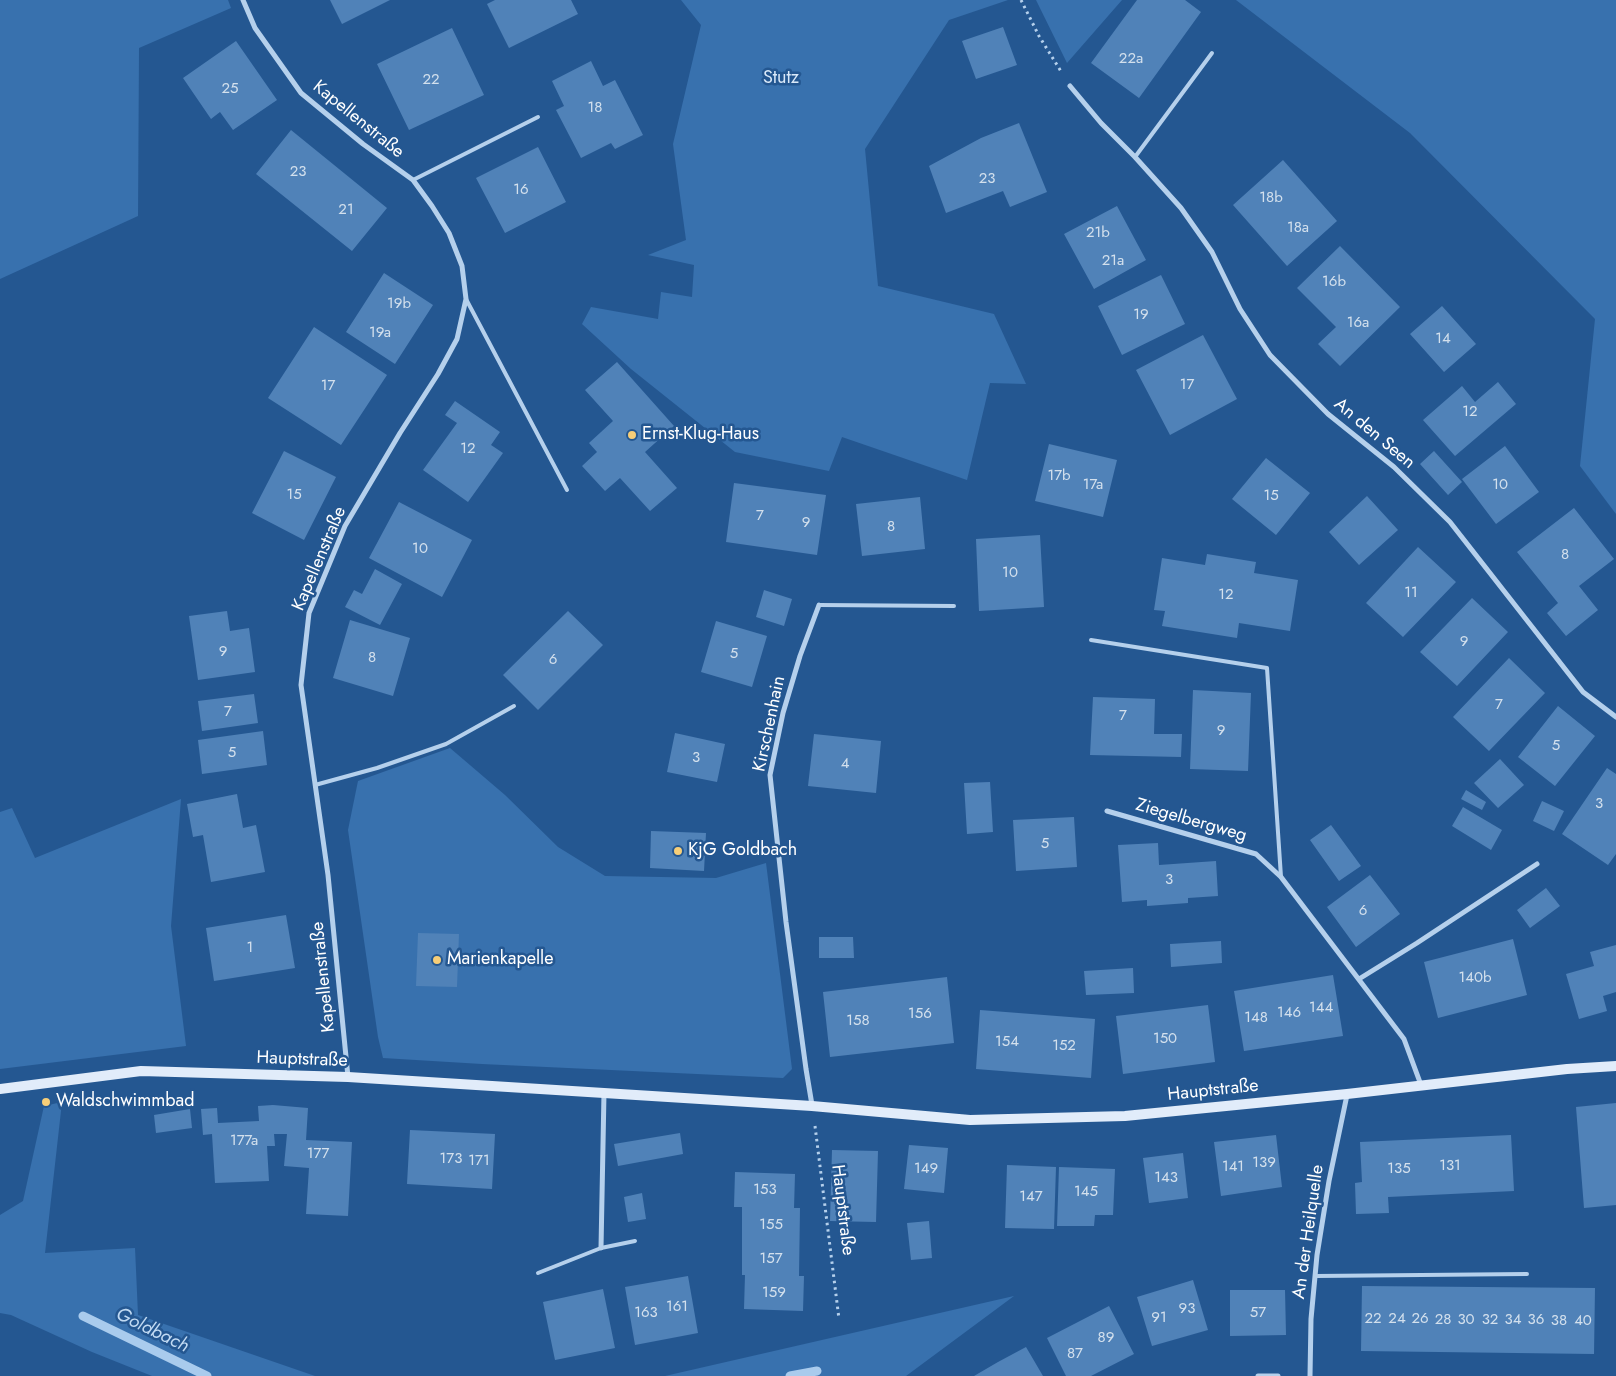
<!DOCTYPE html>
<html>
<head>
<meta charset="utf-8">
<style>
  body { margin:0 }
  canvas { display:block; background:#245791 }
</style>
</head>
<body>
<canvas width="1616" height="1376"></canvas>
<script>
const context = document.querySelector('canvas').getContext('2d');
context.lineJoin = 'round';
function paint(path, color) { context.fillStyle = color; context.fill(path, 'evenodd'); }
const poly = rows => new Path2D(rows.map(r => 'M' + r).join(''));
function stroke(path, color, width, dash) { context.strokeStyle = color; context.lineWidth = width; context.lineCap = dash ? 'butt' : 'round'; context.setLineDash(dash || []); context.stroke(path); }
function label(font, color, halo, rows, align = 'center') {
  context.font = font + ' Jost,sans-serif'; context.lineWidth = 5; context.setLineDash([]); context.textBaseline = 'middle'; context.strokeStyle = halo; context.fillStyle = color; for (const [text, x, y, turn = 0] of rows) {
    context.save(); context.translate(x, y); context.rotate((+turn || 0) * Math.PI / 180); context.textAlign = isNaN(turn) ? turn : align; if (halo) context.strokeText(text, 0, 0); context.fillText(text, 0, 0); context.restore();
  }
}
paint(poly([
  [0,0,228,0,231,8,139,48,138,216,0,279],
  [681,0,1008,0,949,20,865,149,878,286,994,314,1026,384,990,383,967,480,842,437,829,471,735,452,631,369,582,324,591,307,658,319,661,292,692,297,694,265,648,255,686,240,673,144,701,25],
  [1036,0,1122,0,1067,63],
  [1236,0,1616,0,1616,514,1580,466,1595,319,1410,133],
  [450,748,505,795,558,847,605,876,716,878,766,863,792,1069,783,1078,482,1064,383,1058,378,1037,348,830,358,781],
  [181,799,171,926,186,1046,0,1069,0,812,12,808,35,858],
  [62,1102,45,1253,135,1248,138,1315,315,1376,152,1376,92,1352,11,1315,0,1313,0,1215,23,1201,44,1106],
  [1014,1296,906,1376,665,1376,835,1337]
]), '#3871ae');
stroke(poly([
  [83,1316,207,1376],
  [790,1376,817,1371]
]), '#a9cbed', 9);
paint(poly([
  [330,0,390,0,342,24],
  [495,0,571,0,578,14,509,48,487,4],
  [1137,0,1185,0,1201,12,1139,98,1091,63],
  [1003,27,1017,65,976,79,962,41],
  [452,28,484,95,409,130,377,64],
  [236,41,277,100,233,130,220,112,211,119,183,78],
  [591,61,603,86,615,80,643,135,615,149,611,143,581,158,556,110,564,106,552,81],
  [1019,123,1047,192,1010,207,1003,191,946,213,929,166,981,138],
  [291,130,387,208,352,251,256,174],
  [538,147,566,202,505,233,476,178],
  [1283,160,1337,221,1287,266,1233,205],
  [1117,206,1146,260,1094,289,1064,234],
  [1340,246,1400,307,1340,366,1318,344,1336,327,1297,288],
  [384,273,433,305,395,364,346,332],
  [1161,275,1185,324,1122,355,1098,306],
  [1442,306,1476,344,1444,372,1410,334],
  [314,327,387,375,341,445,268,398],
  [1203,335,1237,399,1170,435,1136,370],
  [617,362,674,426,645,452,677,488,650,511,620,478,605,491,582,466,597,452,589,443,613,421,585,390],
  [1498,382,1516,404,1455,456,1423,420,1462,386,1475,402],
  [455,401,500,432,491,445,503,453,468,502,423,470,457,423,445,415],
  [1049,444,1117,460,1103,517,1035,501],
  [1505,446,1539,492,1496,524,1462,479],
  [284,451,336,477,304,540,252,513],
  [1434,451,1462,482,1448,495,1420,464],
  [1266,458,1310,493,1276,535,1232,499],
  [734,483,826,495,817,555,726,542],
  [1367,496,1398,530,1359,565,1329,532],
  [920,497,925,549,862,556,856,504],
  [399,502,472,540,442,597,369,558],
  [1574,508,1614,559,1579,586,1598,610,1566,636,1547,613,1558,603,1517,552],
  [1040,535,1044,607,979,611,976,539],
  [1418,547,1456,582,1403,637,1366,603],
  [1207,554,1256,562,1254,573,1298,580,1290,631,1239,623,1237,638,1162,626,1165,611,1154,610,1162,558,1205,565],
  [375,569,402,584,380,625,345,607,354,590,362,594],
  [764,590,792,599,784,626,756,617],
  [1472,598,1508,632,1457,686,1420,652],
  [227,611,230,631,249,628,255,672,198,680,189,616],
  [568,611,603,645,538,710,503,675],
  [350,620,410,638,393,696,333,678],
  [716,621,767,636,752,687,701,672],
  [1509,658,1545,693,1489,751,1453,717],
  [1193,690,1251,693,1248,771,1190,769],
  [254,694,258,723,202,731,198,701],
  [1093,697,1155,699,1154,734,1182,734,1181,757,1090,755],
  [1558,706,1595,736,1555,786,1518,757],
  [263,731,267,765,202,774,198,740],
  [675,733,725,744,717,782,667,772],
  [814,734,881,741,876,793,808,786],
  [1500,759,1524,785,1498,808,1474,783],
  [1607,768,1616,774,1616,854,1608,865,1562,834],
  [990,782,993,832,967,834,964,783],
  [1466,790,1486,802,1482,810,1461,799],
  [237,794,243,828,256,825,265,872,211,882,203,835,193,837,187,804],
  [1542,801,1564,811,1554,831,1533,821],
  [1463,807,1502,830,1491,850,1452,826],
  [1074,817,1077,867,1016,871,1013,820],
  [1331,825,1361,866,1339,881,1310,840],
  [651,831,706,833,704,871,650,868],
  [1158,843,1159,865,1216,861,1218,896,1188,898,1188,903,1147,906,1147,900,1122,902,1118,845],
  [1370,875,1400,914,1356,947,1327,907],
  [1546,888,1560,906,1530,928,1517,910],
  [286,915,295,968,214,981,206,928],
  [418,933,459,934,457,987,416,986],
  [819,937,853,937,854,958,819,958],
  [1513,939,1527,995,1438,1018,1424,962],
  [1221,941,1222,963,1171,967,1170,944],
  [1616,945,1616,992,1603,996,1607,1011,1579,1019,1566,974,1594,966,1590,952],
  [1133,968,1134,993,1086,995,1084,971],
  [1333,975,1343,1036,1244,1051,1234,991],
  [947,977,954,1043,830,1057,823,992],
  [1208,1005,1215,1062,1123,1074,1116,1016],
  [980,1010,1095,1019,1091,1078,976,1069],
  [1616,1103,1616,1205,1584,1208,1576,1107],
  [273,1105,308,1108,306,1140,352,1142,348,1216,306,1214,309,1168,284,1166,287,1134,274,1134,275,1146,267,1146,269,1181,215,1183,212,1134,203,1135,201,1109,217,1108,218,1123,259,1121,258,1106],
  [190,1109,192,1128,156,1133,154,1115],
  [410,1130,495,1134,492,1189,407,1184],
  [680,1133,683,1154,618,1166,614,1144],
  [1276,1135,1282,1187,1221,1196,1214,1142],
  [1511,1135,1514,1191,1388,1197,1389,1213,1356,1214,1355,1183,1362,1182,1360,1142],
  [909,1145,948,1148,944,1193,904,1189],
  [832,1150,878,1151,876,1222,830,1221],
  [1183,1153,1188,1198,1149,1203,1143,1158],
  [1007,1165,1056,1167,1054,1229,1005,1228],
  [1059,1167,1115,1169,1113,1215,1095,1215,1094,1226,1057,1226],
  [735,1172,795,1174,794,1208,800,1208,799,1276,804,1276,803,1311,744,1309,745,1275,742,1275,742,1207,734,1207],
  [642,1193,646,1219,628,1222,624,1197],
  [929,1221,932,1258,911,1260,907,1223],
  [688,1276,698,1333,635,1345,625,1287],
  [1193,1280,1208,1330,1152,1346,1137,1297],
  [1362,1286,1595,1288,1594,1354,1361,1351],
  [603,1289,615,1348,555,1360,543,1302],
  [1230,1290,1285,1290,1286,1335,1230,1336],
  [1109,1306,1134,1354,1091,1376,1066,1376,1047,1338],
  [1026,1347,1043,1376,974,1376,998,1362]
]), '#5082b8');
stroke(poly([
  [1021,0,1039,36,1062,73],
  [815,1126,839,1319]
]), '#b5d0ec', 3, [2.5, 4]);
stroke(poly([
  [1135,157,1212,53],
  [413,180,538,117],
  [466,299,567,490],
  [819,605,954,606],
  [1091,640,1267,668,1281,877],
  [315,785,377,768,446,744,514,706],
  [538,1273,601,1248,635,1241],
  [1316,1276,1527,1274]
]), '#b5d0ec', 4);
stroke(poly([
  [243,0,255,28,301,93,363,144,413,180,432,206,449,233,462,266,466,299,457,339,438,374,400,433,345,526,309,613,301,685,328,875,348,1077],
  [1070,86,1101,123,1135,157,1181,208,1212,252,1240,309,1270,355,1328,414,1394,467,1450,522,1583,692,1616,717],
  [1107,811,1256,854,1281,877,1404,1039,1421,1085],
  [1359,979,1417,943,1537,864],
  [812,1105,806,1069,786,922,770,775,783,713,800,656,819,605],
  [601,1248,604,1093],
  [1258,1376,1278,1376],
  [1310,1376,1311,1319,1317,1255,1329,1181,1347,1095]
]), '#b5d0ec', 5);
stroke(poly([
  [0,1089,141,1071,348,1077,812,1106,970,1120,1125,1116,1347,1094,1567,1069,1616,1066]
]), '#e1ecfa', 10);
for (const [x, y, r, color] of [
  [632,435,5,"#f7ce78"],
  [678,851,5,"#f7ce78"],
  [437,960,5,"#f7ce78"],
  [46,1102,5,"#f7ce78"]
]) { const dot = new Path2D(); dot.arc(x, y, r, 0, 2 * Math.PI); context.fillStyle = color; context.fill(dot); stroke(dot, '#245791', 2); }
label('15px', '#d3e0ed', null, [
  ["22a",1131,59],
  ["22",431,80],
  ["25",230,89],
  ["18",595,108],
  ["23",298,172],
  ["23",987,179],
  ["16",521,190],
  ["18b",1271,198],
  ["21",346,210],
  ["18a",1298,228],
  ["21b",1098,233],
  ["21a",1113,261],
  ["16b",1334,282],
  ["19b",399,304],
  ["19",1141,315],
  ["16a",1358,323],
  ["19a",380,333],
  ["14",1443,339],
  ["17",1187,385],
  ["17",328,386],
  ["12",1470,412],
  ["12",468,449],
  ["17b",1059,476],
  ["17a",1093,485],
  ["10",1500,485],
  ["15",294,495],
  ["15",1271,496],
  ["7",760,516],
  ["9",806,523],
  ["8",891,527],
  ["10",420,549],
  ["8",1565,555],
  ["10",1010,573],
  ["11",1411,593],
  ["12",1226,595],
  ["9",1464,642],
  ["9",223,652],
  ["5",734,654],
  ["8",372,658],
  ["6",553,660],
  ["7",1499,705],
  ["7",228,712],
  ["7",1123,716],
  ["9",1221,731],
  ["5",1556,746],
  ["5",232,753],
  ["3",696,758],
  ["4",845,764],
  ["3",1599,804],
  ["5",1045,844],
  ["3",1169,880],
  ["6",1363,911],
  ["1",250,948],
  ["140b",1475,978],
  ["144",1321,1008],
  ["146",1289,1013],
  ["156",920,1014],
  ["148",1256,1018],
  ["158",858,1021],
  ["150",1165,1039],
  ["154",1007,1042],
  ["152",1064,1046],
  ["177a",244,1141],
  ["177",318,1154],
  ["173",451,1159],
  ["171",479,1161],
  ["139",1264,1163],
  ["131",1450,1166],
  ["141",1233,1167],
  ["149",926,1169],
  ["135",1399,1169],
  ["143",1166,1178],
  ["153",765,1190],
  ["145",1086,1192],
  ["147",1031,1197],
  ["155",771,1225],
  ["157",771,1259],
  ["159",774,1293],
  ["161",677,1307],
  ["93",1187,1309],
  ["163",646,1313],
  ["57",1258,1313],
  ["91",1159,1318],
  ["22",1373,1319],
  ["24",1397,1319],
  ["26",1420,1319],
  ["28",1443,1320],
  ["30",1466,1320],
  ["32",1490,1320],
  ["34",1513,1320],
  ["36",1536,1320],
  ["38",1559,1321],
  ["40",1583,1321],
  ["89",1106,1338],
  ["87",1075,1354]
]);
label('18px', '#dae9f9', '#245791', [
  ["Stutz",781,79]
]);
label('18px', '#fff', '#245791', [
  ["Kapellenstraße",358,120,39],
  ["An den Seen",1374,434,40],
  ["Kapellenstraße",320,559,-67],
  ["Kirschenhain",770,724,-78],
  ["Ziegelbergweg",1191,821,16],
  ["Kapellenstraße",324,977,-96],
  ["Hauptstraße",302,1060,2],
  ["Hauptstraße",1213,1091,-6],
  ["Hauptstraße",842,1210,83],
  ["An der Heilquelle",1309,1232,-82]
]);
label('18px', '#fff', '#245791', [
  ["Ernst-Klug-Haus",642,435],
  ["KjG Goldbach",688,851],
  ["Marienkapelle",447,960],
  ["Waldschwimmbad",56,1102]
], 'left');
label('italic 19px', '#c1daf3', '#245791', [
  ["Goldbach",152,1331,26]
]);
</script>
</body>
</html>
